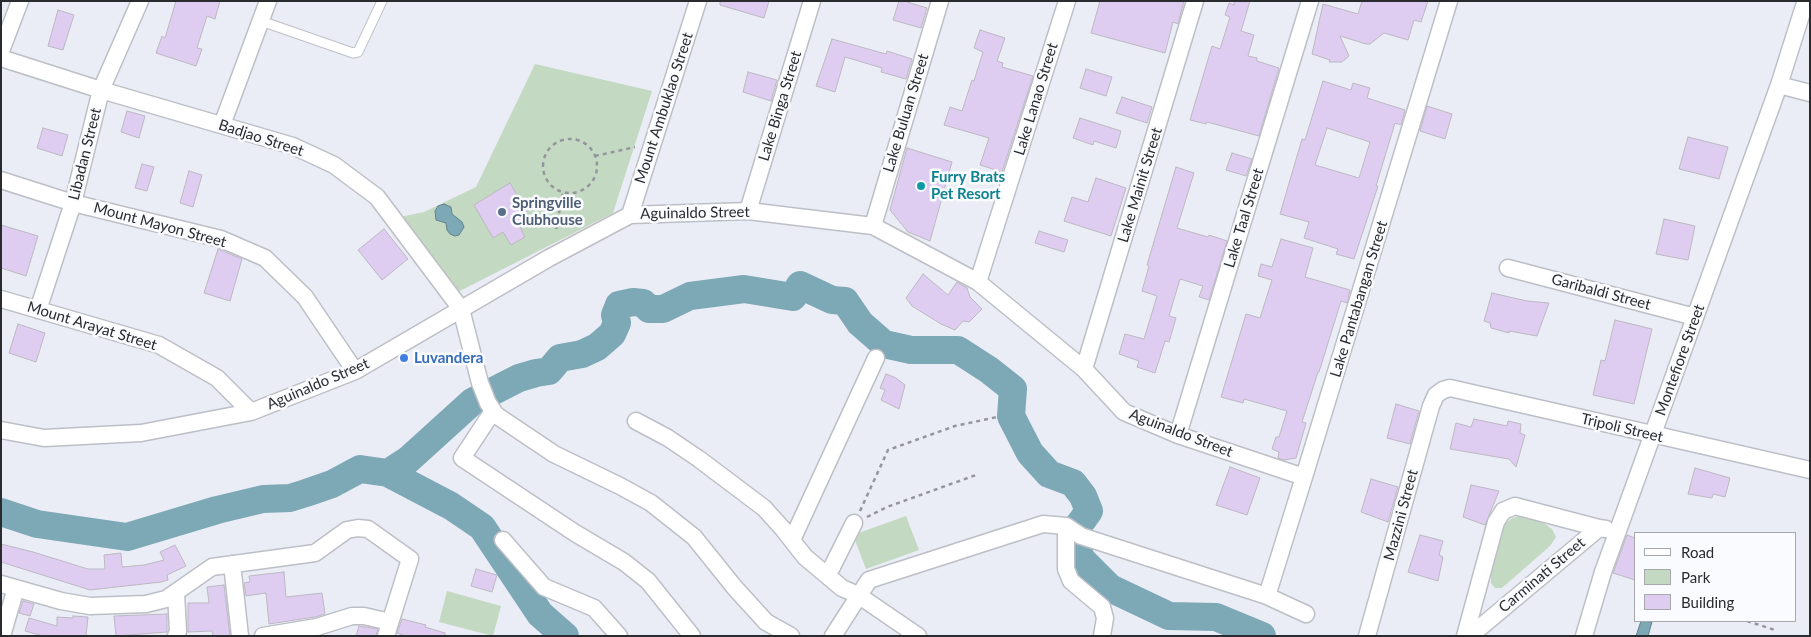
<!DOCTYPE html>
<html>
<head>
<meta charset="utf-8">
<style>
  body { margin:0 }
  #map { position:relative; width:1811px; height:637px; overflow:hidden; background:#ebedf6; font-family:Lato,sans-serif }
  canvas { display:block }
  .frame { position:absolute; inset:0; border:2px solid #2a2b2e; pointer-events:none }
  .legend { position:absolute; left:1634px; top:532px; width:162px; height:90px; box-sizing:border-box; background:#fafbfe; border:1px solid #a7a8ab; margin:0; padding:6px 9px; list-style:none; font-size:15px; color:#2a2b2e }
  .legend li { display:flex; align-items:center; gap:10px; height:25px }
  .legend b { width:25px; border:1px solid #a7a8ab }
</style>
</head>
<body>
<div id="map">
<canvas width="1811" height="637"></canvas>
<div class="frame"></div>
<ul class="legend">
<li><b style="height:6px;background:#fff"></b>Road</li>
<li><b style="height:14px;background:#c4d9c1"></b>Park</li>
<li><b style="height:14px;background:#decdf0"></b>Building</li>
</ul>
</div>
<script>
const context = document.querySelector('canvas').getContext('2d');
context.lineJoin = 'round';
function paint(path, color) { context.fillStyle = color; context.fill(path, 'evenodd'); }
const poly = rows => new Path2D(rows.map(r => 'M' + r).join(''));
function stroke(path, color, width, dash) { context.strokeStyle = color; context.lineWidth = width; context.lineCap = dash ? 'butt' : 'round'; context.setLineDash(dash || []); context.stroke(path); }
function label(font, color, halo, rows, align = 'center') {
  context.font = font + ' Lato,sans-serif'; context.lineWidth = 5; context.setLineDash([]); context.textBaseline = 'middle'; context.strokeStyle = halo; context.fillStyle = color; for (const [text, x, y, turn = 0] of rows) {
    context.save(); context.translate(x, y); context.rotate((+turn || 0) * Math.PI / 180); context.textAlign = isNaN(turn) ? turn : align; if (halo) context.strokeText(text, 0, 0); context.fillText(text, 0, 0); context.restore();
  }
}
paint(poly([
  [535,64,652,91,613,213,456,293,400,217,424,212,476,187],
  [906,516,919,550,866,569,853,535],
  [1521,516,1545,524,1552,529,1556,537,1550,546,1502,588,1495,588,1491,583,1491,570,1504,525,1512,518],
  [447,591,501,606,493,636,439,622]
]), '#c4d9c1');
const water = poly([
  [444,204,451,207,452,214,462,222,464,227,459,235,455,236,450,234,447,230,446,223,436,220,435,211,438,206,444,204],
  [1641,621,1652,622,1648,636,1636,636,1641,621]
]);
paint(water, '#7da8b6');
stroke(water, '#64828d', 1);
stroke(poly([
  [388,473,408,460,472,402,519,378,536,373,549,371,560,358,582,354,597,347,612,334,617,323,615,315,619,305,633,302,643,303,649,309,663,309,690,296,744,289,793,297,800,285,832,300,845,301,860,323,884,344,911,350,958,350,989,370,1013,389,1011,416,1030,453,1049,474,1073,483,1083,496,1089,511,1076,529,1080,558,1110,588,1169,616,1216,617,1262,636],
  [1,512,37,524,127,537,217,510,263,499,290,498,306,493,332,484,360,469,388,473,451,506,482,527,540,614,565,636]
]), '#7da8b6', 28);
const building = poly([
  [176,1,220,1,215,19,207,16,197,48,202,49,196,66,156,53,162,36,165,38,176,1],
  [720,1,769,1,764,18,720,5,720,1],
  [899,1,904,1,927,8,921,28,893,20,899,1],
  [1100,1,1184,1,1178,24,1173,22,1165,53,1091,33,1100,1],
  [1234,1,1250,1,1241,31,1254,35,1248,56,1257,58,1257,61,1279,68,1259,136,1207,122,1206,124,1190,120,1212,46,1220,49,1230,17,1225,15,1229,3,1234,5,1234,1],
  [1362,1,1428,1,1421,22,1414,20,1408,40,1384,33,1370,44,1366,44,1340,36,1349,56,1342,62,1329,62,1330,60,1312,54,1323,4,1358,14,1362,1],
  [58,10,74,15,63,50,48,46,58,10],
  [980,30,1005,38,997,61,1003,63,1002,67,1033,76,1002,172,980,165,989,138,944,125,950,107,962,111,972,80,974,81,983,52,974,48,980,30],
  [832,39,886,54,887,51,912,59,906,79,881,72,882,68,845,57,835,92,816,86,832,39],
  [1086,69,1112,77,1106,96,1080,88,1086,69],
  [748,72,777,80,771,101,743,92,748,72],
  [1323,81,1351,90,1353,83,1370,88,1367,98,1405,110,1401,125,1395,123,1376,186,1378,186,1354,259,1336,254,1338,249,1304,238,1309,222,1280,214,1302,139,1305,140,1323,81],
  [1327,128,1370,142,1359,178,1315,165,1327,128],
  [1122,97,1152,107,1147,123,1116,113,1122,97],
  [1427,106,1452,114,1445,139,1420,131,1427,106],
  [127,111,145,116,139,138,121,132,127,111],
  [1080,118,1121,131,1116,148,1094,141,1093,145,1073,138,1080,118],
  [43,128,68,135,62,156,37,148,43,128],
  [1688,137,1728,147,1719,179,1679,169,1688,137],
  [907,148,952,162,930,241,908,232,890,210,907,148],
  [1232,153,1252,159,1246,176,1226,170,1232,153],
  [142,164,154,167,147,191,135,188,142,164],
  [1176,167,1194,173,1177,228,1208,237,1209,235,1227,241,1209,300,1199,297,1203,286,1180,279,1169,316,1176,318,1169,342,1165,341,1155,373,1137,367,1139,361,1119,354,1125,334,1144,339,1157,296,1142,291,1149,266,1147,265,1176,167],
  [189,171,202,175,193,207,180,203,189,171],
  [1096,178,1126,188,1111,236,1064,221,1072,197,1088,202,1096,178],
  [510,183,530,218,519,225,525,237,511,245,503,232,493,238,474,205,510,183],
  [1664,219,1695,226,1688,260,1656,254,1664,219],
  [1,225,38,236,26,276,1,268,1,225],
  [384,229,408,259,382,280,358,250,384,229],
  [1039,231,1068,240,1064,252,1035,243,1039,231],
  [1281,239,1313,248,1305,277,1350,290,1347,303,1341,301,1319,372,1318,372,1302,422,1306,423,1296,458,1284,460,1278,458,1279,452,1272,449,1276,437,1279,437,1287,411,1244,399,1243,403,1221,397,1246,314,1260,318,1272,280,1258,276,1261,264,1272,267,1281,239],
  [218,249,242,259,230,301,204,293,218,249],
  [923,274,948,295,957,282,967,288,970,297,982,309,969,322,963,321,955,330,941,324,912,306,906,298,923,274],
  [1492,293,1527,301,1549,303,1537,336,1509,331,1509,333,1491,328,1490,323,1484,321,1492,293],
  [1615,320,1652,329,1634,404,1593,395,1601,360,1605,361,1615,320],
  [18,324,45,333,36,362,9,353,18,324],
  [886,374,896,378,905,385,899,409,881,400,885,390,880,388,886,374],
  [1396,404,1419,411,1410,444,1387,438,1396,404],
  [1474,419,1507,426,1508,421,1521,424,1520,433,1525,435,1516,467,1509,459,1450,449,1456,423,1471,427,1474,419],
  [1230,467,1260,478,1247,515,1216,505,1230,467],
  [1695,468,1730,478,1725,497,1713,494,1712,498,1688,494,1695,468],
  [1371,479,1398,487,1388,522,1361,512,1371,479],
  [1471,485,1499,491,1485,525,1463,517,1471,485],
  [1420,535,1443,541,1439,555,1443,557,1438,581,1408,572,1420,535],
  [1627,535,1635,538,1635,580,1613,573,1627,535],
  [1,544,33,552,88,569,105,569,104,555,121,553,122,567,144,565,164,560,160,552,175,545,186,566,167,575,168,580,161,582,90,590,1,562,1,544],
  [476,569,497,575,492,592,471,586,476,569],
  [284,572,286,597,322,593,325,614,315,617,269,624,266,593,246,596,244,583,250,582,249,576,284,572],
  [224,585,230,636,213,636,212,631,188,632,188,603,209,603,207,587,224,585],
  [23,601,34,604,30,616,19,613,23,601],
  [167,614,167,632,116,636,114,616,167,614],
  [73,616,88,617,86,636,43,636,25,631,29,618,57,626,57,617,73,618,73,616],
  [402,619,426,625,425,627,445,633,445,636,406,636,397,633,402,619],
  [359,626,378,629,376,636,356,636,359,626]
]);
paint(building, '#decdf0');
stroke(building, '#bcb8c1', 1);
const lane = poly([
  [261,21,353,53,358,52,382,1]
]);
const street = poly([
  [1,51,20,1],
  [1,58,101,90,293,146,334,165,377,197,461,309,480,383,488,403,496,415,554,454,620,486,651,503,694,537,735,588,766,622,791,636],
  [1779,85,1810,93],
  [222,125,268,1],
  [1,180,73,203,221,239,265,258,305,297,355,371],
  [748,211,812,1],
  [630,215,698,1],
  [873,226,940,1],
  [1508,268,1695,317],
  [978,282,1067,1],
  [1,299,159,345,217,378,251,412],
  [38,310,73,203,101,90,140,1],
  [1084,369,1195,1],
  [493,411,462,458,575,533,624,562,648,581,692,636],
  [636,421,668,438,699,459,764,508,783,529,805,557,842,588,858,595,918,636],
  [1,430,44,438,141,433,251,412,355,371,549,258,630,215,748,211,873,226,978,282,1084,369,1124,412,1178,435,1304,477],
  [1178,435,1310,1],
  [1066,526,1066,569,1071,581,1102,607,1105,618,1102,636],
  [503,540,544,587,594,608,619,636],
  [792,540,876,358],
  [232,564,240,636],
  [826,574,832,567,854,523],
  [1,584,61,601,90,606,146,604,166,599,212,567,315,553,347,530,358,528,368,529,410,559,386,636],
  [1267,596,1304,477,1449,1],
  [2,636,16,588],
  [176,636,178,631,176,593],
  [263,636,317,627,352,616,364,616,390,622],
  [833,636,869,580,1043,524,1066,526,1081,536,1267,596,1306,614],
  [1367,636,1431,406,1436,395,1443,390,1450,388,1810,470],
  [1465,636,1496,522,1503,511,1515,506,1599,528],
  [1470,636,1599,528,1606,529],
  [1584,636,1603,572,1779,85,1804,6]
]);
stroke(lane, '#bdbfc7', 11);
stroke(street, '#bdbfc7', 19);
stroke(poly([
  '543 166a27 27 0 1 1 54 0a27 27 0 1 1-54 0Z',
  [595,156,635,147],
  [556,229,563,192],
  [860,511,888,450,955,426,997,417],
  [867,517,887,507,976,475],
  [1747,621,1775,630]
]), '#95969d', 2.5, [4, 4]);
stroke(lane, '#fff', 9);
stroke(street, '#fff', 16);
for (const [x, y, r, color] of [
  [921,186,5,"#0f9aa8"],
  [502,212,5,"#5c6f8a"],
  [404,358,5,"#3f7fe0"]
]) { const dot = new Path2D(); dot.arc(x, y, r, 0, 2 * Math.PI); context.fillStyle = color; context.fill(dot); stroke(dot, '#fafbfe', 2); }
label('15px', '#2a2b2e', '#fafbfe', [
  ["Lake Lanao Street",1036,99,-73],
  ["Lake Binga Street",780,106,-73],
  ["Mount Ambuklao Street",664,108,-72],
  ["Lake Buluan Street",906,113,-73],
  ["Badjao Street",261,138,18],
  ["Libadan Street",85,154,-76],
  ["Lake Mainit Street",1140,185,-73],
  ["Aguinaldo Street",695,213,-1],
  ["Lake Taal Street",1244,218,-73],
  ["Mount Mayon Street",160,225,15],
  ["Garibaldi Street",1601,292,15],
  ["Lake Pantabangan Street",1359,299,-73],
  ["Mount Arayat Street",92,326,17],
  ["Montefiore Street",1680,360,-70],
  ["Aguinaldo Street",318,384,-23],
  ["Tripoli Street",1622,428,13],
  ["Aguinaldo Street",1181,433,21],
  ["Mazzini Street",1401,515,-75],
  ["Carminati Street",1542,575,-40]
]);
label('bold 15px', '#0d838f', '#fafbfe', [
  ["Furry Brats",931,177],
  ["Pet Resort",931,194]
], 'left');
label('bold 15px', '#4e5e75', '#fafbfe', [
  ["Springville",512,203],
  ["Clubhouse",512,220]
], 'left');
label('bold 15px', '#366cbe', '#fafbfe', [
  ["Luvandera",414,358]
], 'left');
</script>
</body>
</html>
